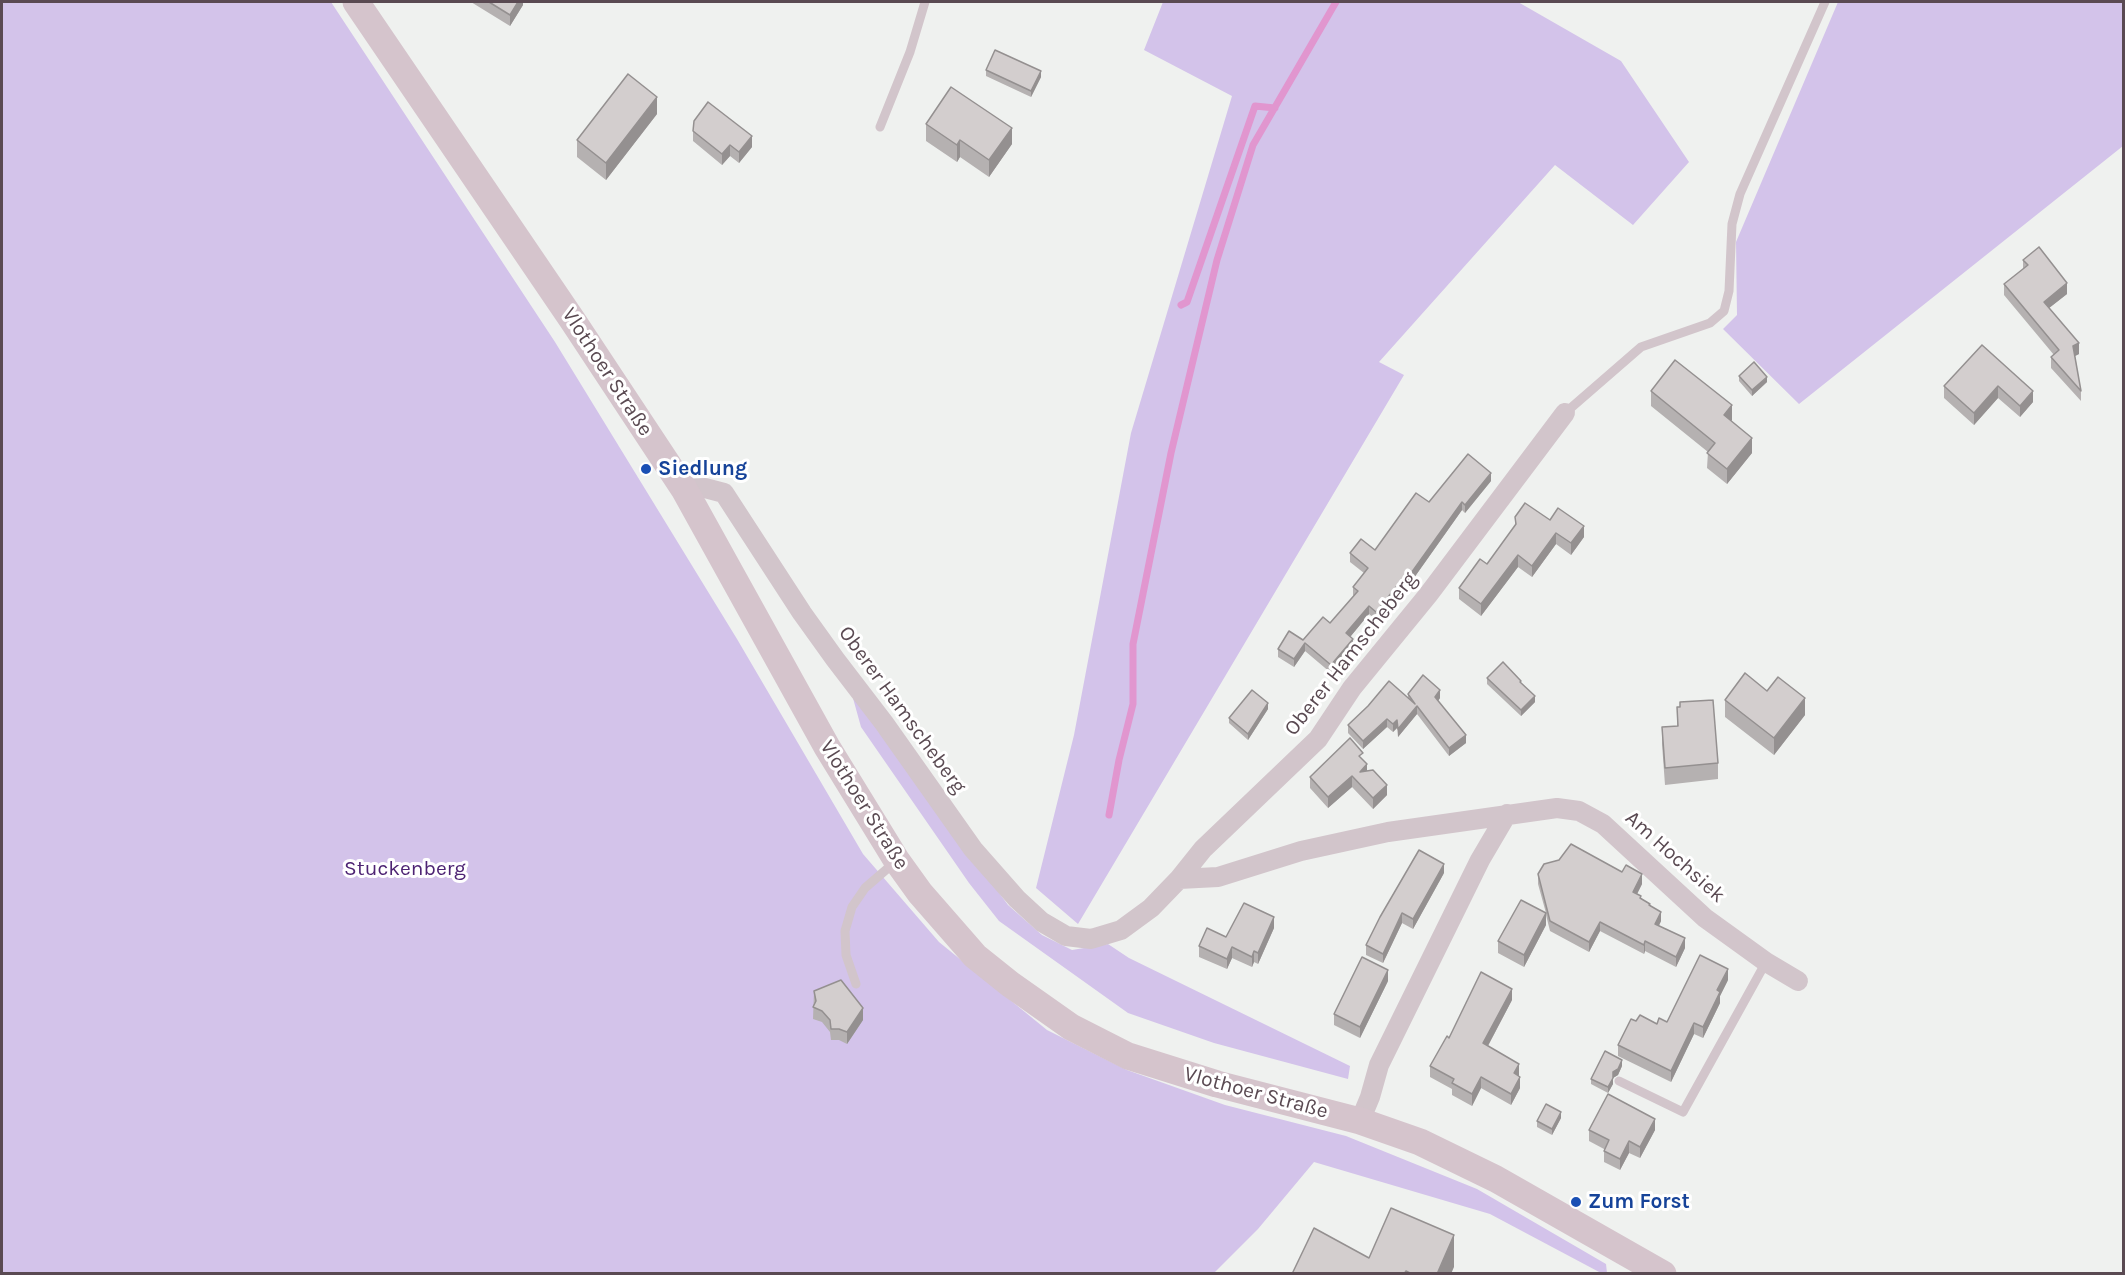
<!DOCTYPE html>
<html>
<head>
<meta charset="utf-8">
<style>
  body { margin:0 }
  #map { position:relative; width:2125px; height:1275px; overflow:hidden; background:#eff1ef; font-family:Karla,sans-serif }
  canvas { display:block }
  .frame { position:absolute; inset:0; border:3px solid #5a4a52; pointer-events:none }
</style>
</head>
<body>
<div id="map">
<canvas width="2125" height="1275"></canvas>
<div class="frame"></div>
</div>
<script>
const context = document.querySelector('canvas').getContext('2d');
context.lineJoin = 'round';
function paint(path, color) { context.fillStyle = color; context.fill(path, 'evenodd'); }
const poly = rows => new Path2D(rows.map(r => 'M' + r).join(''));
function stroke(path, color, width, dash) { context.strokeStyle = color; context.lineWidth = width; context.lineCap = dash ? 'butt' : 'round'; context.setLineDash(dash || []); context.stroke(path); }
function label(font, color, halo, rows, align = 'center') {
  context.font = font + ' Karla,sans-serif'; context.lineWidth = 6; context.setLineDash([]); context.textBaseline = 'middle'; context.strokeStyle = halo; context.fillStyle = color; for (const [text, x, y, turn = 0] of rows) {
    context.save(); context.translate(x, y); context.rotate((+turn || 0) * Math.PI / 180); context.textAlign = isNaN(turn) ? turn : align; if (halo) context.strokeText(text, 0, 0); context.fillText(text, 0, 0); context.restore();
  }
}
paint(poly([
  [2,2,331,2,555,342,737,639,863,854,939,942,1047,1030,1127,1070,1225,1105,1346,1136,1477,1189,1606,1264,1607,1273,1601,1273,1490,1214,1314,1162,1258,1229,1214,1273,2,1274],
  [1163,2,1518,2,1621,61,1689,162,1633,225,1555,165,1379,362,1404,375,1078,924,1036,888,1074,735,1131,433,1232,96,1144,50],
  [1838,2,2123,2,2123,146,1799,404,1723,329,1737,315,1736,242],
  [851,691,1008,905,1042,935,1072,950,1108,944,1129,958,1350,1066,1348,1079,1214,1043,1128,1013,999,921,969,883,861,727]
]), '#d3c3ea');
stroke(poly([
  [1181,305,1187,302,1255,106,1275,108],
  [1109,815,1119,760,1133,704,1133,644,1171,453,1217,260,1253,145,1336,2]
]), '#e196cf', 7);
stroke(poly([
  [880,127,910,52,925,2],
  [1565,413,1641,347,1710,323,1724,311,1729,291,1732,224,1740,194,1825,2],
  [856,984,846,955,845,931,852,907,865,888,895,862],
  [1619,1081,1683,1112,1766,962]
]), '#d2c5cb', 9);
stroke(poly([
  [684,489,705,488,724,493,802,613,835,659,884,723,973,849,1017,899,1042,922,1066,936,1091,939,1121,930,1151,908,1179,879,1203,849,1318,739,1352,688,1428,595,1565,413],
  [1179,879,1218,877,1301,851,1388,832,1557,808,1579,811,1603,824,1705,918,1766,962,1798,981],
  [1360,1121,1370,1097,1379,1065,1480,860,1507,814]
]), '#d2c5cb', 20);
stroke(poly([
  [356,2,573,321,684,489,827,747,897,861,920,893,975,956,1010,984,1071,1027,1128,1056,1217,1084,1360,1121,1420,1142,1496,1179,1663,1274]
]), '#d5c4cc', 27);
paint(poly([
  [471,2,523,2,523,5,510,26],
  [986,70,1041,77,1031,97,986,76],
  [657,114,606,180,577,157,577,140],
  [926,124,1012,144,989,177,960,157,957,162,926,141],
  [693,131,752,147,739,163,730,156,722,165,693,141],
  [2023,260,2067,294,2049,308,2079,354,2075,356,2081,391,2081,401,2051,368,2051,357,2054,355,2004,295,2004,284,2023,269],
  [1982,345,2033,402,2020,417,1998,398,1974,425,1944,398,1944,386],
  [1739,376,1767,382,1752,396,1739,381],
  [1651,391,1732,420,1731,421,1752,453,1727,484,1707,468,1708,452,1651,406],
  [1491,481,1465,513,1462,510,1404,592,1401,589,1376,620,1369,614,1350,637,1353,647,1331,673,1305,651,1294,667,1278,657,1278,649,1303,640,1330,623,1354,596,1353,595,1353,587,1364,573,1350,562,1350,553,1375,550,1429,502],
  [1515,517,1550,520,1584,537,1571,555,1556,544,1532,577,1518,567,1481,616,1459,599,1459,588,1487,564,1515,526],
  [1487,678,1535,702,1521,716,1487,684],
  [1767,691,1805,715,1774,755,1725,717,1725,700],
  [1408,694,1440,698,1438,701,1466,743,1449,756,1417,714,1398,737,1397,728,1393,732,1387,727,1363,749,1348,733,1348,725,1408,697],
  [1677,707,1718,763,1718,779,1665,785,1662,744,1662,727,1677,726],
  [1268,709,1248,740,1229,723,1229,718],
  [1363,760,1367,771,1387,795,1373,809,1352,787,1328,808,1310,788,1310,777],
  [1444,873,1413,929,1402,923,1383,963,1366,955,1366,945],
  [1538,874,1642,884,1637,894,1641,899,1650,905,1661,921,1659,926,1685,948,1676,967,1645,951,1644,954,1600,931,1589,952,1550,931,1546,915,1546,925,1524,967,1498,953,1498,941,1546,913,1538,884],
  [1274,928,1258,964,1254,962,1252,967,1232,958,1227,969,1199,957,1199,946,1226,937],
  [1728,980,1720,996,1720,1003,1703,1038,1694,1034,1671,1082,1618,1056,1618,1045,1657,1024,1667,1022],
  [1388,981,1360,1038,1334,1025,1334,1014],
  [814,991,863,1020,847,1044,839,1040,831,1040,830,1032,822,1022,813,1019],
  [1512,1000,1488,1046,1519,1076,1520,1088,1511,1105,1481,1088,1472,1106,1452,1095,1452,1089,1430,1077,1430,1066,1449,1038],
  [1622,1066,1618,1075,1613,1078,1613,1084,1608,1093,1591,1084,1591,1079],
  [1561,1118,1552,1135,1537,1127,1537,1121],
  [1589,1130,1655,1130,1640,1158,1629,1153,1620,1170,1604,1162,1604,1149,1589,1141]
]), '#b5b1b1');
paint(poly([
  [518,2,523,2,523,5,510,26,510,15],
  [1041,71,1041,77,1031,97,1031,91],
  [657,97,657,114,606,180,606,163],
  [1012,128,1012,144,989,177,989,160],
  [752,136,752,147,739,163,739,152],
  [960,140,960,157,957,162,957,145],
  [730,145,730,156,722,165,722,154],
  [2067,283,2067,294,2044,312,2044,302],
  [2079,343,2079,354,2073,357,2073,346],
  [1767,377,1767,382,1752,396,1752,390],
  [1998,386,1998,398,1974,425,1974,413],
  [2033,391,2033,402,2020,417,2020,406],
  [1732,405,1732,420,1724,430,1724,415],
  [1752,438,1752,453,1727,484,1727,469],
  [1491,473,1491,481,1465,513,1465,505],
  [1462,502,1462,510,1404,592,1404,583],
  [1584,526,1584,537,1571,555,1571,543],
  [1556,533,1556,544,1532,577,1532,566],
  [1518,555,1518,567,1481,616,1481,604],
  [1401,581,1401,589,1376,620,1376,612],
  [1369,606,1369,614,1346,642,1346,633],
  [1353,639,1353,647,1331,673,1331,665],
  [1305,643,1305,651,1294,667,1294,659],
  [1440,690,1440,698,1435,705,1435,697],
  [1535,696,1535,702,1521,716,1521,710],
  [1805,698,1805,715,1774,755,1774,738],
  [1268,703,1268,709,1248,740,1248,734],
  [1417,706,1417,714,1398,737,1398,729],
  [1387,719,1387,727,1363,749,1363,741],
  [1397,720,1397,728,1393,732,1393,724],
  [1466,735,1466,743,1449,756,1449,748],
  [1367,764,1367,775,1360,772],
  [1352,776,1352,787,1328,808,1328,797],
  [1387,785,1387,795,1373,809,1373,798],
  [1444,864,1444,873,1413,929,1413,919],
  [1642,874,1642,884,1633,902,1633,892],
  [1661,912,1661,921,1655,933,1655,924],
  [1402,913,1402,923,1383,963,1383,954],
  [1546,913,1546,925,1524,967,1524,955],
  [1274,917,1274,928,1258,964,1258,953],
  [1600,922,1600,931,1589,952,1589,942],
  [1685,938,1685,948,1676,967,1676,957],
  [1645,941,1645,951,1644,954,1644,945],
  [1232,947,1232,958,1227,969,1227,959],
  [1254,951,1254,962,1252,967,1252,957],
  [1728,969,1728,980,1720,996,1720,1003,1703,1038,1703,1027,1717,990],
  [1388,970,1388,981,1360,1038,1360,1027],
  [1512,989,1512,1000,1483,1055,1483,1043],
  [863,1008,863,1020,847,1044,847,1032],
  [1694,1023,1694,1034,1671,1082,1671,1071],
  [1622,1060,1622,1066,1618,1075,1613,1078,1613,1072],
  [1519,1064,1519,1076,1514,1085,1514,1073],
  [1481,1077,1481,1088,1472,1106,1472,1094],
  [1520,1077,1520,1088,1511,1105,1511,1094],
  [1613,1078,1613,1084,1608,1093,1608,1087],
  [1561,1112,1561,1118,1552,1135,1552,1129],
  [1655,1119,1655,1130,1640,1158,1640,1147],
  [1629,1141,1629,1153,1620,1170,1620,1159],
  [1454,1235,1454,1267,1451,1274,1437,1274]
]), '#949090');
const building = poly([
  [489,2,518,2,510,15,489,2],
  [995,50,1041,71,1031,91,986,70,995,50],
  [628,74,657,97,606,163,577,140,628,74],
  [951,87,1012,128,989,160,960,140,957,145,926,124,951,87],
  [708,102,752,136,739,152,730,145,722,154,693,131,694,121,708,102],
  [2039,247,2067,283,2044,302,2079,343,2073,346,2081,391,2051,357,2059,350,2004,284,2028,265,2023,260,2039,247],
  [1982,345,2033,391,2020,406,1998,386,1974,413,1944,386,1982,345],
  [1675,360,1732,405,1724,415,1752,438,1727,469,1707,453,1715,443,1651,391,1675,360],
  [1754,362,1767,377,1752,390,1739,376,1754,362],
  [1468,454,1491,473,1465,505,1462,502,1404,583,1401,581,1376,612,1369,606,1346,633,1353,639,1331,665,1305,643,1294,659,1278,649,1289,631,1303,640,1323,617,1330,623,1358,591,1353,587,1368,568,1350,553,1361,539,1375,550,1416,493,1429,502,1468,454],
  [1525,503,1550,520,1558,508,1584,526,1571,543,1556,533,1532,566,1518,555,1481,604,1459,588,1480,559,1487,564,1516,524,1515,517,1525,503],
  [1503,662,1521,681,1520,682,1535,696,1521,710,1487,678,1503,662],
  [1745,673,1767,691,1778,677,1805,698,1774,738,1725,700,1745,673],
  [1423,675,1440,690,1435,697,1466,735,1449,748,1417,706,1398,729,1397,720,1393,724,1387,719,1363,741,1348,725,1368,706,1389,681,1415,704,1408,694,1423,675],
  [1252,690,1268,703,1248,734,1229,718,1252,690],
  [1713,700,1718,763,1665,768,1662,727,1678,726,1677,707,1680,707,1680,702,1713,700],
  [1350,738,1363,753,1359,756,1367,764,1360,772,1373,770,1387,785,1373,798,1352,776,1328,797,1310,777,1350,738],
  [1571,844,1622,872,1626,865,1642,874,1633,892,1641,896,1640,898,1650,904,1649,905,1661,912,1655,924,1685,938,1676,957,1645,941,1644,945,1600,922,1589,942,1550,921,1538,874,1544,864,1559,860,1571,844],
  [1419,850,1444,864,1413,919,1402,913,1383,954,1366,945,1380,917,1419,850],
  [1521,900,1546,913,1524,955,1498,941,1521,900],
  [1244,903,1274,917,1258,953,1254,951,1252,957,1232,947,1227,959,1199,946,1207,928,1226,937,1244,903],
  [1700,955,1728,969,1717,990,1720,992,1703,1027,1694,1023,1671,1071,1618,1045,1631,1019,1636,1021,1640,1015,1657,1024,1659,1018,1667,1022,1700,955],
  [1362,957,1388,970,1360,1027,1334,1014,1362,957],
  [1481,972,1512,989,1483,1043,1519,1064,1514,1073,1520,1077,1511,1094,1481,1077,1472,1094,1452,1083,1454,1079,1430,1066,1447,1036,1449,1038,1481,972],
  [841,980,863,1008,847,1032,839,1029,831,1029,830,1020,822,1011,813,1007,816,1001,814,991,841,980],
  [1605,1051,1622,1060,1618,1069,1613,1072,1613,1078,1608,1087,1591,1079,1605,1051],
  [1608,1094,1655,1119,1640,1147,1629,1141,1620,1159,1604,1151,1609,1140,1589,1130,1608,1094],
  [1546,1104,1561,1112,1552,1129,1537,1121,1546,1104],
  [1391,1208,1454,1235,1437,1274,1412,1274,1406,1271,1404,1274,1292,1274,1314,1228,1369,1258,1391,1208]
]);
paint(building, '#d3cece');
stroke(building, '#949090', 1.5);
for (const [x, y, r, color] of [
  [646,469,6,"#1a4fb4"],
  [1576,1202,6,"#1a4fb4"]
]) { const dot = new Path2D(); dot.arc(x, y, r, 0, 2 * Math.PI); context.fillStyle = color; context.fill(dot); stroke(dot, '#fff', 2); }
label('21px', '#5a4a52', '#fff', [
  ["Vlothoer Straße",607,372,57],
  ["Oberer Hamscheberg",1351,654,-52],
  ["Oberer Hamscheberg",902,710,54],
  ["Vlothoer Straße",864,805,58],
  ["Am Hochsiek",1675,857,42],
  ["Vlothoer Straße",1256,1093,15]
]);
label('bold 21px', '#164399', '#fff', [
  ["Siedlung",658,469],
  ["Zum Forst",1588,1202]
], 'left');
label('21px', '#4d2373', '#fff', [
  ["Stuckenberg",405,869]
]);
</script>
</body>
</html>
